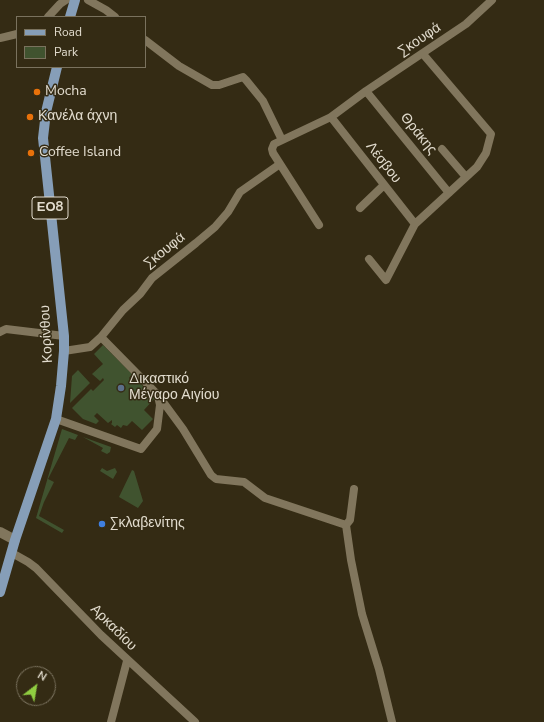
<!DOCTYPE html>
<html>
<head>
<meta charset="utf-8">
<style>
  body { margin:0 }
  #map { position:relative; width:544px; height:722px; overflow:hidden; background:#342b14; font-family:"Nunito Sans",sans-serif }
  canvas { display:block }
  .legend { position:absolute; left:16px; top:16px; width:130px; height:52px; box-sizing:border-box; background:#342b14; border:1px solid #7a725e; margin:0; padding:5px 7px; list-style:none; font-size:12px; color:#e2dcce }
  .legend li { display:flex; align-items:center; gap:8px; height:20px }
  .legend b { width:20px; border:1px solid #7a725e }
  .north { position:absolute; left:16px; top:666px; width:40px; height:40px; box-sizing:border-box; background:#342b14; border:1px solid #7a725e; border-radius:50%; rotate:31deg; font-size:11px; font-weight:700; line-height:16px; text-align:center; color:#e2dcce }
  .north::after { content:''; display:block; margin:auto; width:14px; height:18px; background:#90cd41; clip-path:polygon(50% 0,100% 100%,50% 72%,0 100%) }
</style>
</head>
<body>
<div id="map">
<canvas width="544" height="722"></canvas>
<ul class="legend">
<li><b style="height:5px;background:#869eb8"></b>Road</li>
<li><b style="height:11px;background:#40532f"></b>Park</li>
</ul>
<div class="north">N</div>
</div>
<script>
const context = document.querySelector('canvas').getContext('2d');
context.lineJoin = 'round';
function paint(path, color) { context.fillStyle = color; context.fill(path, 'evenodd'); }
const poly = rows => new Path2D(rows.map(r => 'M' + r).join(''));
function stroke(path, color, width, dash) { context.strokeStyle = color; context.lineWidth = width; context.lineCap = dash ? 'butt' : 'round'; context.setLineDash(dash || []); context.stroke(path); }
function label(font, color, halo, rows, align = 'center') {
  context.font = font + ' "Nunito Sans",sans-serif'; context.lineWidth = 3; context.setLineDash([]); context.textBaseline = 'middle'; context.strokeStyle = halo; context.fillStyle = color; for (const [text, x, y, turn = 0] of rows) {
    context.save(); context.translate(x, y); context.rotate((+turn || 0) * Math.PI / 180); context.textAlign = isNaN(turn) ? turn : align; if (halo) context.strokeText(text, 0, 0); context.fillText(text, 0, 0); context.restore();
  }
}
paint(poly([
  [103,345,132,374,129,378,134,384,138,381,155,398,144,410,153,419,142,430,132,421,127,426,123,425,121,428,117,425,115,427,111,424,112,423,112,420,108,423,97,413,94,416,99,421,96,424,83,419,72,408,91,389,93,391,104,380,103,378,100,381,92,374,103,364,94,354],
  [78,370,90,383,70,403,72,376],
  [62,429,78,435,75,440,69,438,48,479,54,482,44,502,39,516,64,530,62,533,36,518],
  [83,437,111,447,110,452,107,454,101,451,103,448],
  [102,468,107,471,115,468,117,472,113,479,100,471],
  [132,470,134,471,143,501,138,508,119,497]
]), '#40532f');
stroke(poly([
  [88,0,106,10,115,17],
  [48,17,60,4,66,0],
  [0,38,17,34],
  [145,40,179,66,212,85,219,85,243,77,246,80,263,101,282,140],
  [366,91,449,193],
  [331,117,415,224],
  [442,149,466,177],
  [360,208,384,185],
  [319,225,273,153,272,149,274,144,331,117,366,91,466,24,492,0],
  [369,259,386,280,415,224,477,167,486,153,491,134,423,54],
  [0,332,6,329,64,336],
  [101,337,158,395,183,429,211,475,216,479,244,482,265,498,346,525,351,560,362,614,379,669,392,722],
  [64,351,90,347,101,337,123,310,140,294,152,278,196,243,215,227,228,212,240,192,280,164],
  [56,419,141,449,157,429,160,405,158,396],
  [346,525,350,520,354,489],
  [12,553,28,562,36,568,101,635,195,722],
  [111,722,127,661]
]), '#81765d', 8);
stroke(poly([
  [0,532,15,540]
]), '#81765d', 10);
stroke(poly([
  [70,17,75,0],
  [0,592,15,540,56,419,61,386,64,351,64,336,43,138,46,112,57,67]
]), '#869eb8', 10);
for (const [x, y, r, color] of [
  [37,92,4,"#e8710a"],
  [30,117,4,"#e8710a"],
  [31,153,4,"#e8710a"],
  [121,388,4,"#5c6f8a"],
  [102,524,4,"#3f7fe0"]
]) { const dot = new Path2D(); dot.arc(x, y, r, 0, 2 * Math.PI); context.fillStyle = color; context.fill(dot); stroke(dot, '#342b14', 1.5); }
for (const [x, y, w] of [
  [50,208,36]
]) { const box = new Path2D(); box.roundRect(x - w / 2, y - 11, w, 22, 3); context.fillStyle = '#342b14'; context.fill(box); stroke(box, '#e2dcce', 1); }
label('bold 13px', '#e2dcce', null, [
  ["ΕΟ8",50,208]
]);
label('14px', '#e2dcce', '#342b14', [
  ["Σκουφά",420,40,-34],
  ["Θράκης",418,134,51],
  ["Λέσβου",383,163,52],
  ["Σκουφά",165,251,-39],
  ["Κορίνθου",47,334,-93],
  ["Αρκαδίου",113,628,45]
]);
label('14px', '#e2dcce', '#342b14', [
  ["Mocha",45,92],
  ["Κανέλα άχνη",38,117],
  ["Coffee Island",39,153],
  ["Δικαστικό",129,380],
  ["Μέγαρο Αιγίου",129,396],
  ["Σκλαβενίτης",110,524]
], 'left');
</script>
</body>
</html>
